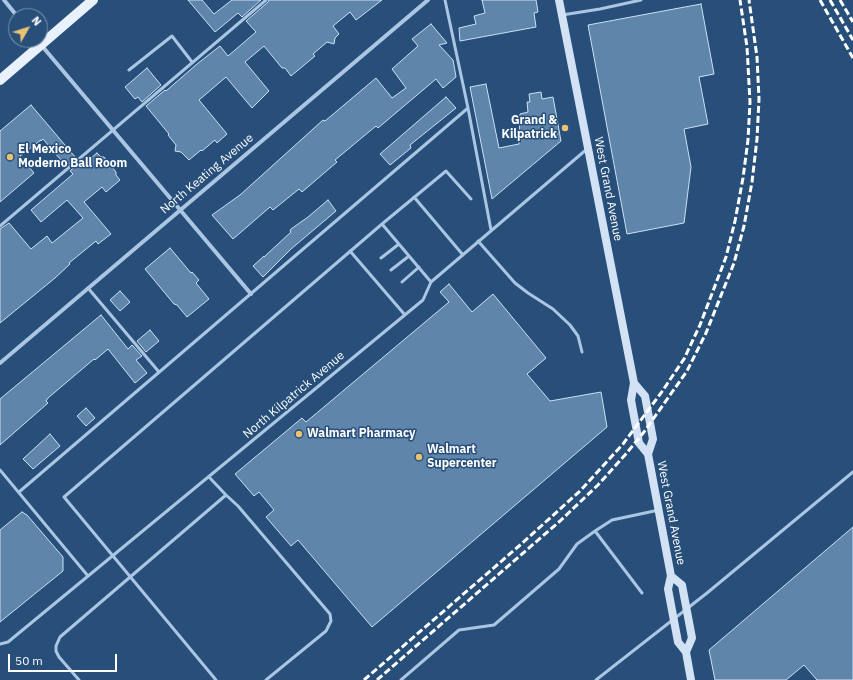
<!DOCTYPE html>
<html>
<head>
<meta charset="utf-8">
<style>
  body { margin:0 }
  #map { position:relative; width:853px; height:680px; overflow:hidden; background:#274f7a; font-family:"IBM Plex Sans",sans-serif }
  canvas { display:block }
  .north { position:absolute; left:8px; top:8px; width:40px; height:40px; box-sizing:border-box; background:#274f7a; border:1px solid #7d95af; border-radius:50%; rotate:51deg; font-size:11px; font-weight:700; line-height:16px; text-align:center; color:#fff }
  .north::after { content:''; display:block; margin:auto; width:14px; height:18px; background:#ebc270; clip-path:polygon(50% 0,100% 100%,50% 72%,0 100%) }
  .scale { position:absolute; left:8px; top:654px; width:109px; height:18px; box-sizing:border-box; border:2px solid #fff; border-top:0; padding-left:5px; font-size:12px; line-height:14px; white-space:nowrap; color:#fff; -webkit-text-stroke:3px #274f7a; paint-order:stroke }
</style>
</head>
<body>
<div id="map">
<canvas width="853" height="680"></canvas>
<div class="north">N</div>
<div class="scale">50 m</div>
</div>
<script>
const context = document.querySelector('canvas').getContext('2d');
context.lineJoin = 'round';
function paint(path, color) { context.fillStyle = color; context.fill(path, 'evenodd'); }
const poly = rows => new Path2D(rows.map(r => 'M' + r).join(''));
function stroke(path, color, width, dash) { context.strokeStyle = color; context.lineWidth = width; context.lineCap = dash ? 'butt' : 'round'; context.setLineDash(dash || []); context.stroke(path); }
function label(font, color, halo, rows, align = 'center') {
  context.font = font + ' "IBM Plex Sans",sans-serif'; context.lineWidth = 3; context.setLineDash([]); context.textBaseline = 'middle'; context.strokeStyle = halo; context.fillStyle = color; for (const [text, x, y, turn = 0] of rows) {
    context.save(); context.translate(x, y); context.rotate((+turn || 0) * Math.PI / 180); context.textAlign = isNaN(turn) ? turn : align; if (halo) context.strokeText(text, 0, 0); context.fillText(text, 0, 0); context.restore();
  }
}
const building = poly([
  [188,0,202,0,214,14,232,0,261,0,242,17,238,13,215,32,188,0],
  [269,0,382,0,356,20,350,12,333,26,339,34,335,38,334,44,327,42,313,54,315,56,291,76,285,68,282,68,264,46,245,62,269,91,252,108,226,77,199,100,227,134,217,143,215,140,202,151,201,150,189,160,181,152,175,151,176,145,168,135,169,134,146,106,165,90,166,91,197,64,220,46,228,56,256,32,246,21,268,2,269,0],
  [482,0,536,0,538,12,534,13,536,27,460,41,459,28,476,24,474,16,485,13,482,0],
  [701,4,714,74,699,77,708,124,684,129,691,167,684,223,627,234,588,25,701,4],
  [431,24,447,43,439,45,453,60,456,77,443,88,436,79,378,128,376,126,335,160,337,162,302,192,299,189,273,210,270,207,233,239,212,215,240,195,323,120,325,121,376,78,392,98,406,88,392,69,418,46,412,39,431,24],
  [147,68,161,85,142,102,138,97,135,99,125,87,147,68],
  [486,84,499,148,519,144,520,114,528,112,527,102,530,102,529,94,541,92,542,99,553,97,561,141,492,199,470,87,486,84],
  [446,97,456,108,410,145,411,148,390,165,380,154,446,97],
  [31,105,76,158,66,166,43,139,41,141,41,140,20,156,34,173,0,202,0,131,31,105],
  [97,153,101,157,104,157,116,172,116,175,120,180,106,192,102,187,84,202,111,234,98,244,96,241,69,263,70,264,55,278,0,323,0,229,9,223,31,249,47,236,52,243,83,218,67,200,41,222,31,210,73,174,70,171,80,162,82,165,97,153],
  [328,200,336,211,291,249,263,277,253,266,264,256,264,257,291,232,290,231,291,229,308,217,328,200],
  [170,248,191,273,192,272,199,280,196,283,209,299,187,317,177,305,174,304,145,269,170,248],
  [449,284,472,312,493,294,546,358,527,374,550,401,601,392,607,427,372,627,298,540,291,546,266,517,274,510,259,492,254,496,235,474,302,418,306,422,449,302,440,292,449,284],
  [120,291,130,302,120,311,110,300,120,291],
  [101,315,128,349,132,345,142,356,136,360,147,373,135,383,108,349,95,360,94,359,48,398,46,401,48,403,0,445,0,399,101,315],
  [150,330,159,341,146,352,137,341,150,330],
  [86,408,95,418,86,426,77,416,86,408],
  [50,434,60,446,33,469,23,459,50,434],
  [22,512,27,515,63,557,63,571,0,622,0,530,22,512],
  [853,527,853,680,817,680,804,665,786,680,715,680,709,650,853,527]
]);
paint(building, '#5f85ab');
stroke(building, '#cce0f3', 1);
stroke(poly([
  [445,0,468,108,491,230],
  [562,15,600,9,641,0],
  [129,70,172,36,192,62],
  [414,197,463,255],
  [382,224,446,171,471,199],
  [0,226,266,0],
  [478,241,515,283,528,293,553,309,570,325,578,336,582,352],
  [350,251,405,315],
  [381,258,399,244],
  [391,270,409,256],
  [402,282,419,267],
  [88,288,159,372],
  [0,470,88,576],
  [209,477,226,495],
  [19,492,468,108],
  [642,593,595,531,612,520,659,510],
  [0,644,8,642,423,300,431,282,587,149],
  [79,680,59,657,56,651,56,646,60,637,226,495,238,506,330,614,331,621,326,631,266,680],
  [216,680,64,497,382,224,431,282],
  [401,680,459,630,494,625,559,569,577,544,595,531],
  [596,680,707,593,853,472]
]), '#aac6e3', 3);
stroke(poly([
  [4,0,17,16],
  [37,40,251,294],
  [0,363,428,0]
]), '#aac6e3', 4);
stroke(poly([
  [559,0,634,383,631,400,639,443,648,454,671,576,668,589,678,642,686,652,691,680],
  [634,383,645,396,653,439,648,454],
  [671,576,682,585,692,638,686,652]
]), '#d2e2f4', 8);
stroke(poly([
  [0,80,93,0]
]), '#e9f1fc', 10);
stroke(poly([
  [820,0,853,58],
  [830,0,853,40],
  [840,0,853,22],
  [364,680,519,546,580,491,623,444,661,393,684,359,700,325,726,257,735,221,743,178,748,140,750,102,747,47,740,0],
  [377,680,560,521,598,485,625,455,644,432,687,371,706,333,734,263,744,226,752,182,757,139,759,99,757,57,749,0]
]), '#fff', 3, [7, 3]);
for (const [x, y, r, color] of [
  [565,128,4,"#ebc270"],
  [10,157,4,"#ebc270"],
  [299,434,4,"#ebc270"],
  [419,457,4,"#ebc270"]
]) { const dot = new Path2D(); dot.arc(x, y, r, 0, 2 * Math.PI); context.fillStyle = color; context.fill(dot); stroke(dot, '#274f7a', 1.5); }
label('bold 12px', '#fff', '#274f7a', [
  ["Grand &",557,121,"right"],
  ["Kilpatrick",557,135,"right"],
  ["El Mexico",18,150],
  ["Moderno Ball Room",18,164],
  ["Walmart Pharmacy",307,434],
  ["Walmart",427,450],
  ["Supercenter",427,464]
], 'left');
label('12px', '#fff', '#274f7a', [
  ["North Keating Avenue",207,174,-40],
  ["West Grand Avenue",608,189,79],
  ["North Kilpatrick Avenue",294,395,-40],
  ["West Grand Avenue",671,513,79]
]);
</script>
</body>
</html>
